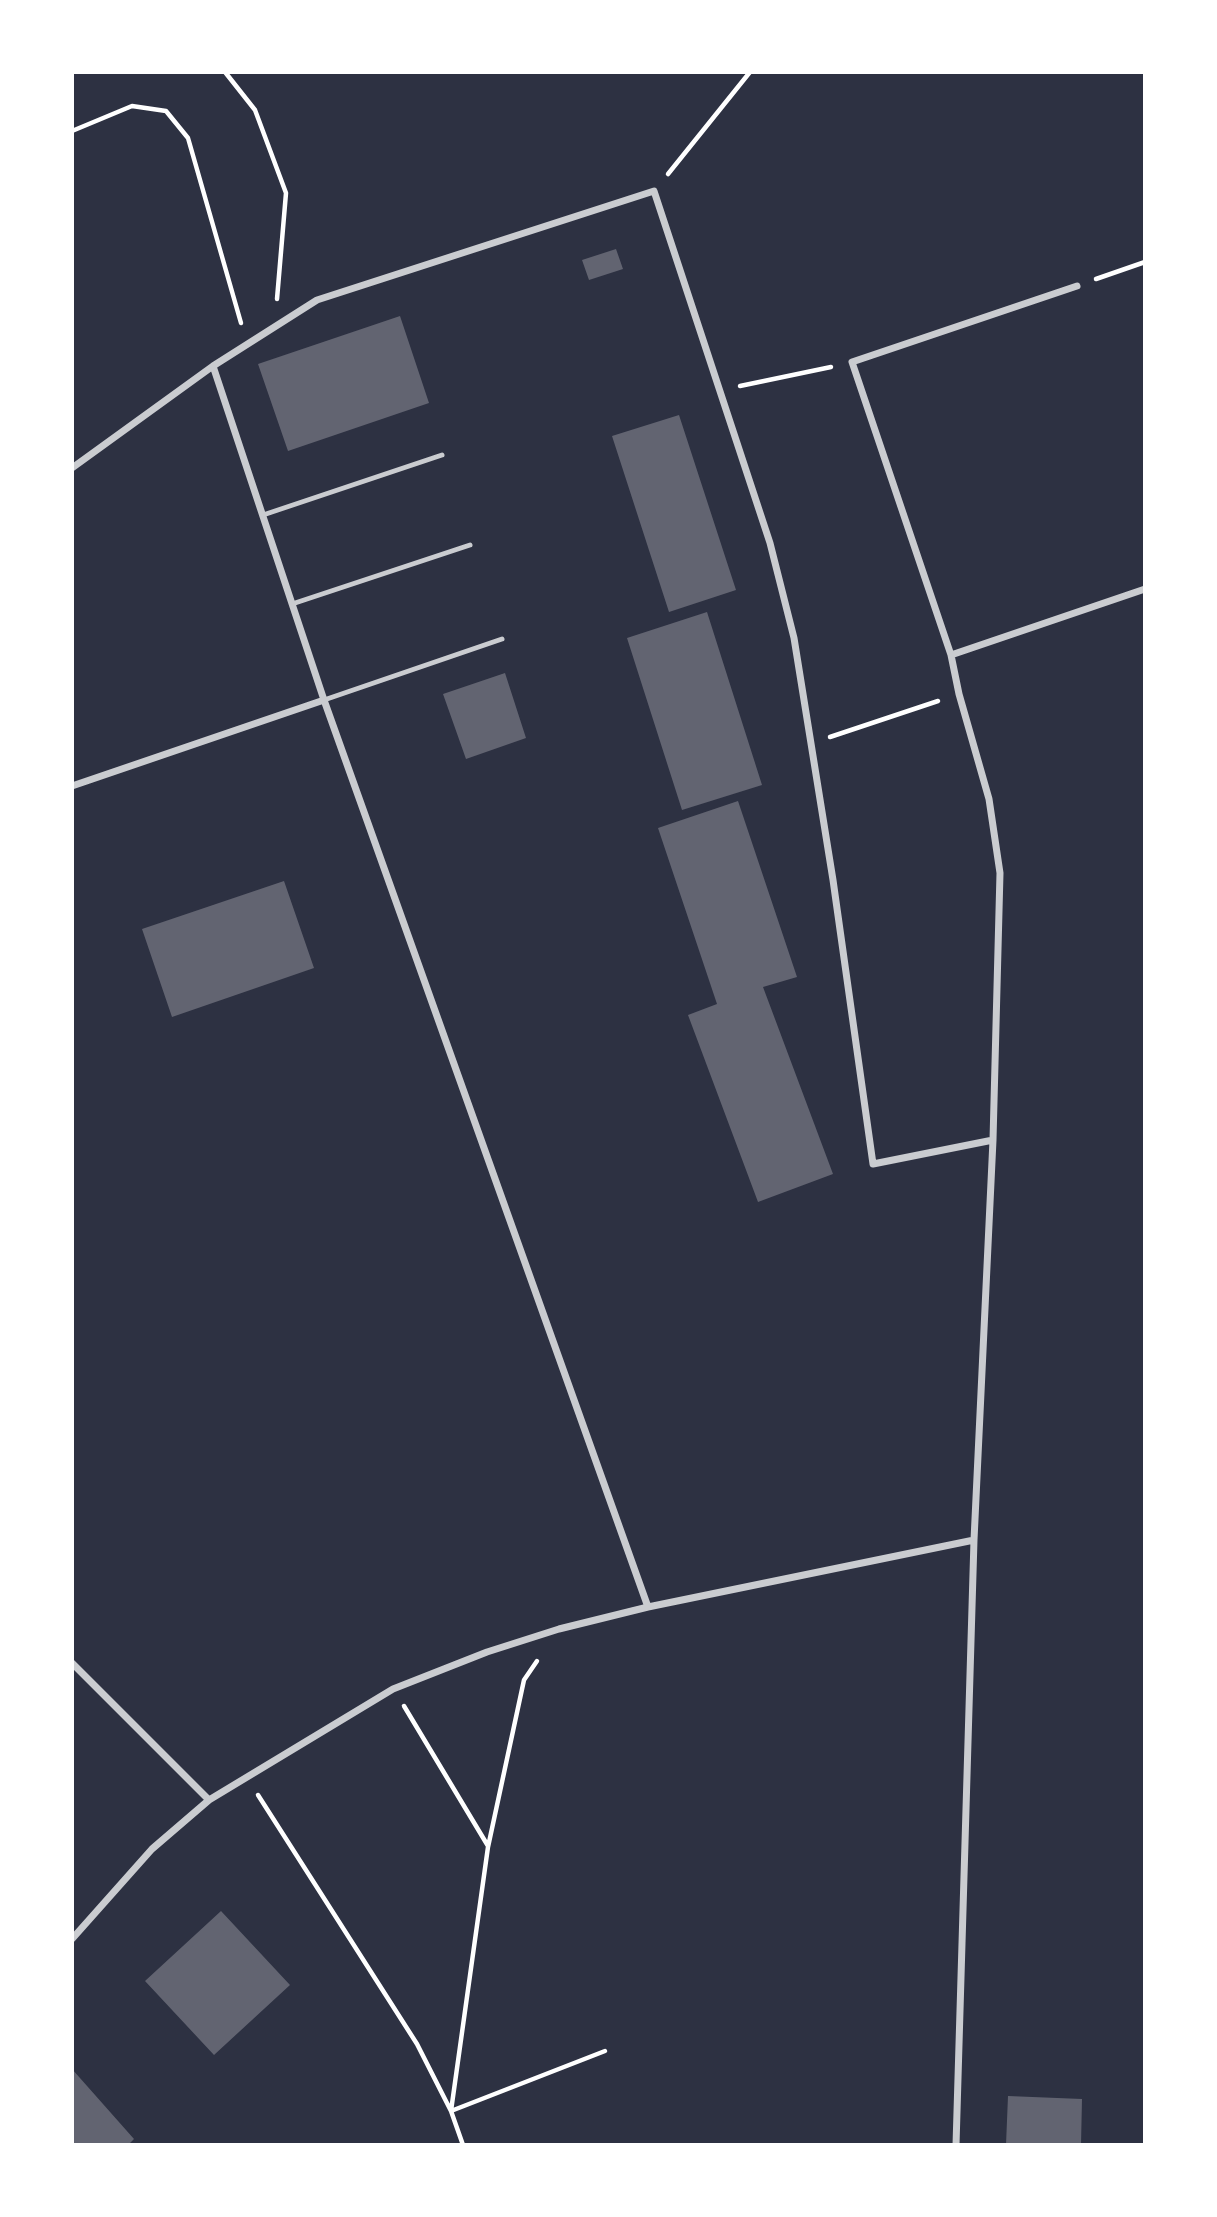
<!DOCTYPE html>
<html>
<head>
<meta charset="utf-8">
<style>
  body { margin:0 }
  #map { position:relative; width:1217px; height:2217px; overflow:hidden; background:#2d3142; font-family:"Open Sans",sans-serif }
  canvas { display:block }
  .frame { position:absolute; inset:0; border:74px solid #fff; pointer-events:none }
</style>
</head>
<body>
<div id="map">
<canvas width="1217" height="2217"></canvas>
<div class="frame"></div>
</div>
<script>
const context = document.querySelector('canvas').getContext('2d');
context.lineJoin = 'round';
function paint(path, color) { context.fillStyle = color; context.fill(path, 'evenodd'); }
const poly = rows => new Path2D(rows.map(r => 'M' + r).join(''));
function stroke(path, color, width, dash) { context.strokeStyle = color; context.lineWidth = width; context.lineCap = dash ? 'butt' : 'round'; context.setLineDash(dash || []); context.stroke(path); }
paint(poly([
  [616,249,623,269,589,280,582,260],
  [400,316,429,403,288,451,258,364],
  [679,415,736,590,669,612,612,436],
  [707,612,762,785,682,810,627,638],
  [505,673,526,738,466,759,443,694],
  [738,801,797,977,763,987,833,1174,758,1202,688,1015,717,1004,658,828],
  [284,881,314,968,172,1017,142,929],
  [221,1911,290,1985,214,2055,145,1981],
  [72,2069,134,2139,128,2145,72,2145],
  [1008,2096,1082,2099,1081,2145,1006,2145]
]), '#626471');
stroke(poly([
  [225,72,255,110,286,193,277,299],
  [72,131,132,106,166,111,188,138,241,323],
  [668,174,750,72],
  [1096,279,1145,262],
  [740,386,831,367],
  [830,737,938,701],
  [537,1661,524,1680,488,1847,451,2111,605,2051],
  [404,1706,488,1846],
  [258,1795,417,2044,451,2111,463,2145]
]), '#fff', 4.5);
stroke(poly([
  [263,515,442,455],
  [292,604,470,545],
  [324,700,502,639]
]), '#caccd0', 5);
stroke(poly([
  [213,366,324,700,648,1607],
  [72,468,213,366,317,300,654,191,770,543,794,638,833,880,873,1164,993,1140],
  [951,655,1145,589],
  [72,786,324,700],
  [72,1663,209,1800],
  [72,1939,152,1849,209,1800,393,1689,487,1652,559,1629,648,1607,974,1540],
  [956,2145,974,1540,993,1140,1000,873,989,799,959,694,951,655,852,362,1077,286]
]), '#caccd0', 7);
</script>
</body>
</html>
